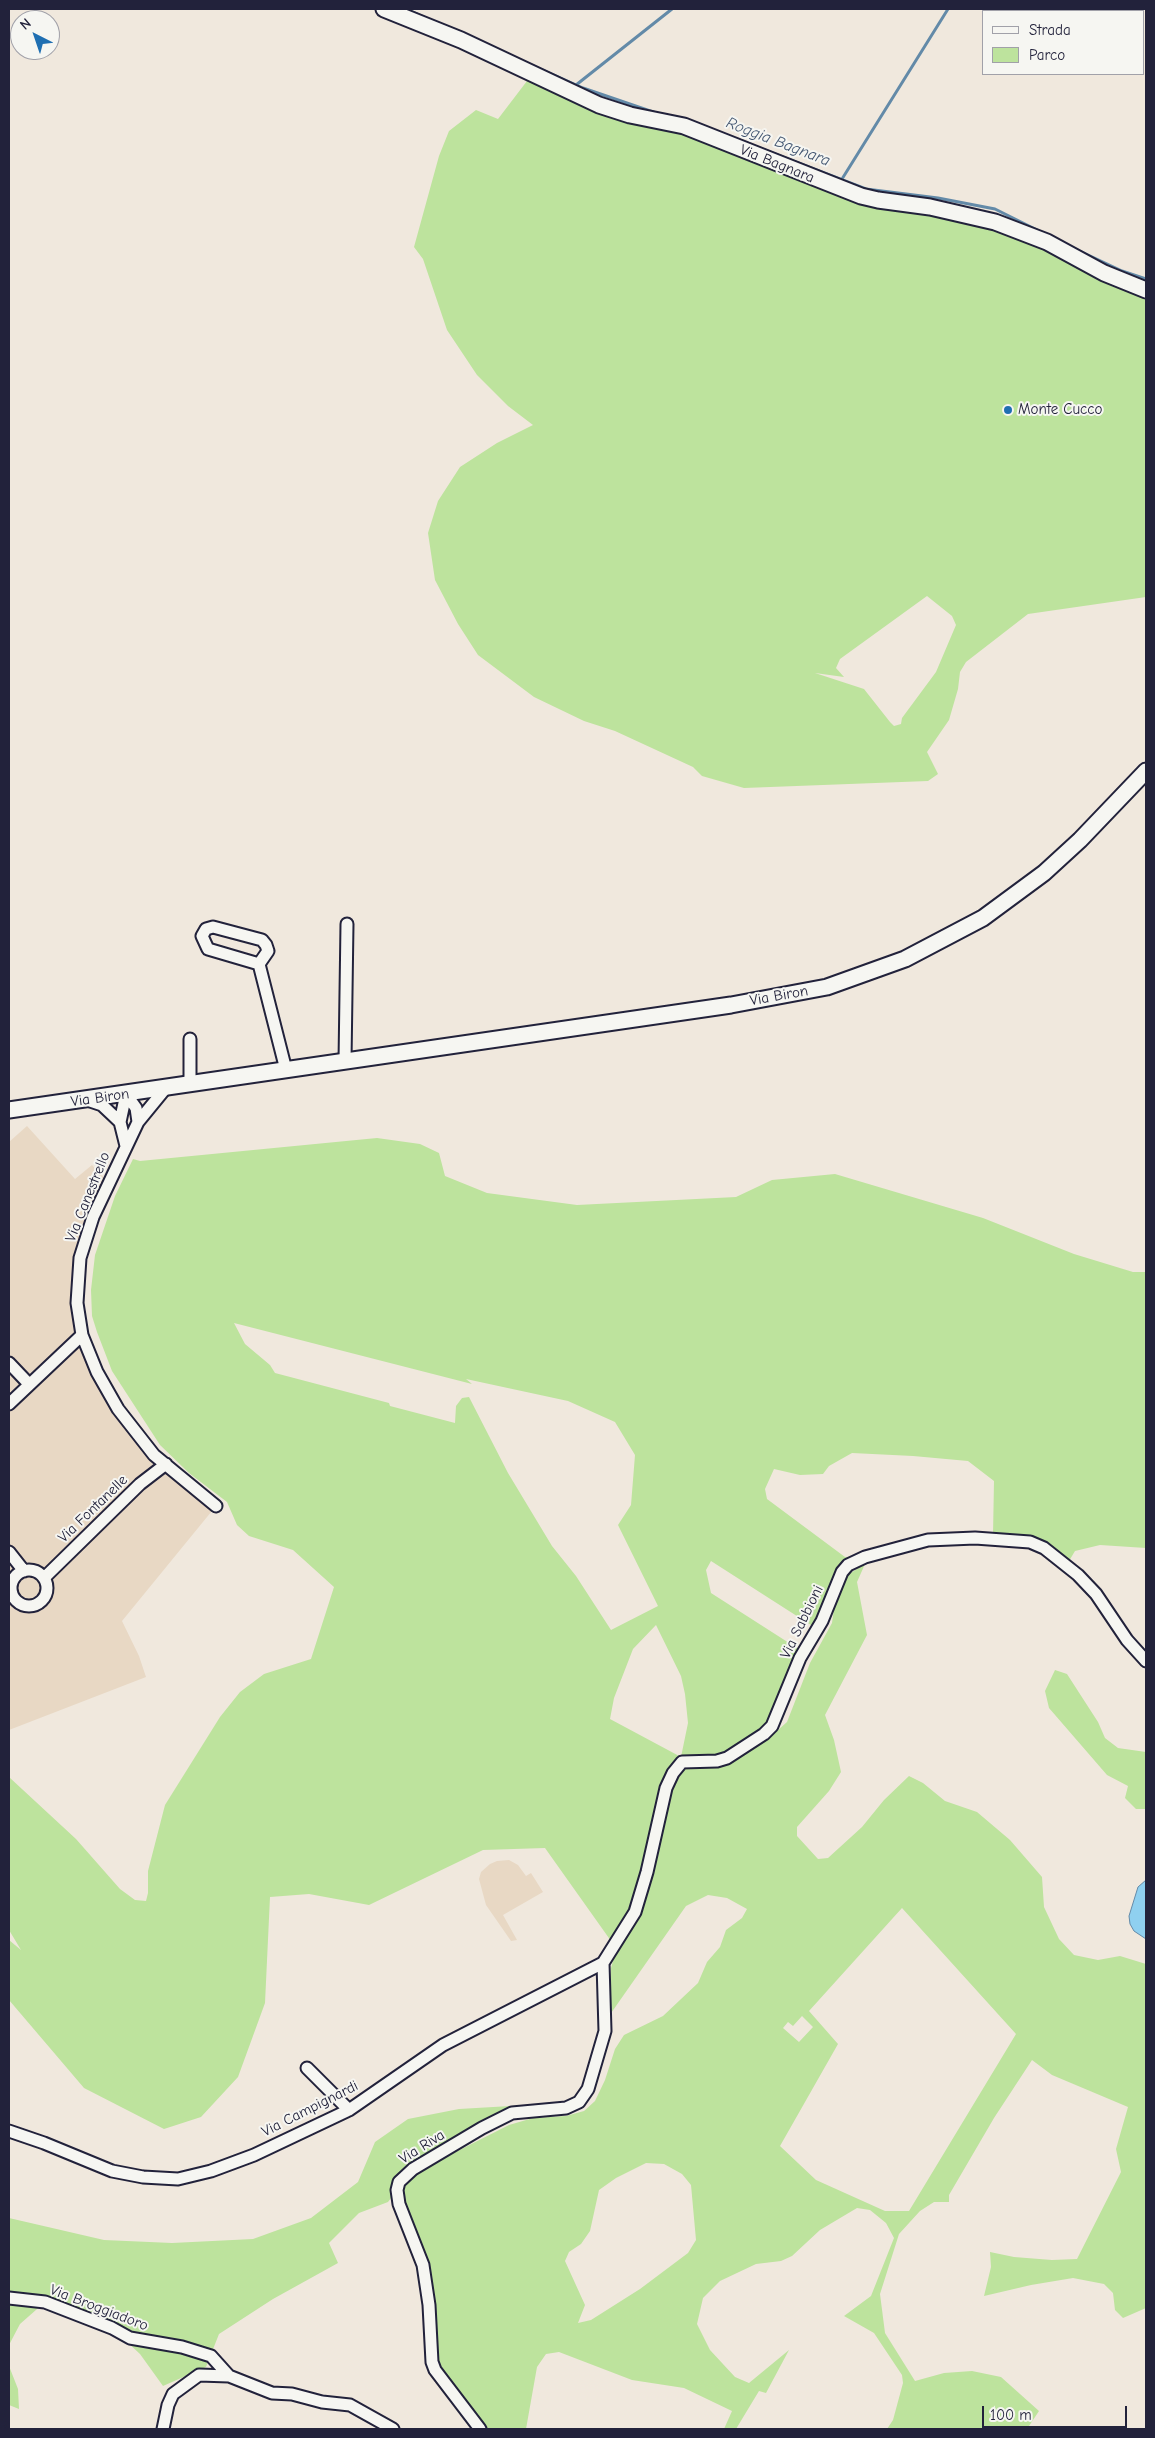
<!DOCTYPE html>
<html>
<head>
<meta charset="utf-8">
<style>
  body { margin:0 }
  #map { position:relative; width:1155px; height:2438px; overflow:hidden; background:#f0e8dd; font-family:"Comic Neue",sans-serif }
  canvas { display:block }
  .frame { position:absolute; inset:0; border:10px solid #22223b; pointer-events:none }
  .legend { position:absolute; left:982px; top:10px; width:162px; height:65px; box-sizing:border-box; background:#f6f6f2; border:1px solid #a1a1a9; margin:0; padding:6px 9px; list-style:none; font-size:15px; color:#22223b }
  .legend li { display:flex; align-items:center; gap:10px; height:25px }
  .legend b { width:25px; border:1px solid #a1a1a9 }
  .north { position:absolute; left:10px; top:10px; width:50px; height:50px; box-sizing:border-box; background:#f6f6f2; border:1px solid #a1a1a9; border-radius:50%; rotate:319deg; font-size:14px; font-weight:700; line-height:20px; text-align:center; color:#22223b }
  .north::after { content:''; display:block; margin:auto; width:18px; height:22px; background:#1f6fb2; clip-path:polygon(50% 0,100% 100%,50% 72%,0 100%) }
  .scale { position:absolute; left:982px; top:2406px; width:145px; height:22px; box-sizing:border-box; border:2px solid #22223b; border-top:0; padding-left:6px; font-size:15px; line-height:18px; white-space:nowrap; color:#22223b; -webkit-text-stroke:4px #f6f6f2; paint-order:stroke }
</style>
</head>
<body>
<div id="map">
<canvas width="1155" height="2438"></canvas>
<div class="frame"></div>
<ul class="legend">
<li><b style="height:6px;background:#f6f6f2"></b>Strada</li>
<li><b style="height:14px;background:#bde39d"></b>Parco</li>
</ul>
<div class="north">N</div>
<div class="scale">100 m</div>
</div>
<script>
const context = document.querySelector('canvas').getContext('2d');
context.lineJoin = 'round';
function paint(path, color) { context.fillStyle = color; context.fill(path, 'evenodd'); }
const poly = rows => new Path2D(rows.map(r => 'M' + r).join(''));
function stroke(path, color, width, dash) { context.strokeStyle = color; context.lineWidth = width; context.lineCap = dash ? 'butt' : 'round'; context.setLineDash(dash || []); context.stroke(path); }
function label(font, color, halo, rows, align = 'center') {
  context.font = font + ' "Comic Neue",sans-serif'; context.lineWidth = 4; context.setLineDash([]); context.textBaseline = 'middle'; context.strokeStyle = halo; context.fillStyle = color; for (const [text, x, y, turn = 0] of rows) {
    context.save(); context.translate(x, y); context.rotate((+turn || 0) * Math.PI / 180); context.textAlign = isNaN(turn) ? turn : align; if (halo) context.strokeText(text, 0, 0); context.fillText(text, 0, 0); context.restore();
  }
}
paint(poly([
  [27,1126,75,1179,92,1165,105,1179,80,1258,82,1335,140,1440,216,1506,122,1621,139,1656,146,1677,9,1730,9,1142],
  [509,1860,518,1865,526,1876,531,1873,543,1892,503,1915,517,1940,511,1941,486,1905,479,1879,481,1872,490,1864,497,1861]
]), '#e8d8c4');
paint(poly([
  [527,81,581,101,949,218,1016,235,1146,295,1146,597,1028,614,966,662,960,672,958,689,949,720,927,752,938,774,928,781,744,788,702,776,693,767,615,731,584,721,534,697,478,655,458,624,435,580,428,533,438,501,460,467,497,443,533,425,508,406,477,375,447,330,423,259,414,247,439,156,449,131,476,110,498,119],
  [927,596,952,616,956,625,936,672,902,718,901,724,894,726,890,722,864,689,815,673,844,677,836,668,840,659],
  [377,1138,420,1144,439,1153,445,1176,487,1193,577,1205,736,1197,772,1180,835,1174,983,1218,1074,1254,1133,1272,1146,1272,1146,1548,1100,1545,1075,1551,1069,1561,1046,1545,993,1535,994,1481,968,1461,913,1456,852,1453,829,1466,823,1474,800,1475,774,1469,765,1489,767,1499,845,1557,850,1557,834,1577,814,1627,711,1561,706,1570,711,1593,800,1650,769,1723,759,1732,717,1757,682,1757,632,1914,611,1941,545,1848,483,1850,369,1905,309,1894,270,1897,265,2003,238,2077,201,2117,164,2129,84,2088,9,2000,9,1940,21,1950,9,1930,9,1777,76,1839,120,1889,135,1900,146,1901,148,1893,148,1871,165,1805,220,1717,240,1692,264,1674,311,1659,334,1587,293,1550,249,1536,237,1525,227,1502,189,1473,160,1445,112,1371,97,1332,92,1316,91,1290,95,1255,115,1196,133,1159,140,1161],
  [234,1323,472,1384,466,1379,568,1401,615,1422,635,1455,631,1505,618,1525,658,1606,611,1630,576,1576,552,1546,508,1473,469,1397,462,1398,456,1406,455,1423,390,1406,389,1403,275,1373,270,1365,245,1344],
  [656,1625,681,1676,685,1694,688,1723,681,1757,610,1719,614,1698,633,1649],
  [865,1564,857,1582,867,1635,825,1715,834,1740,841,1772,829,1791,797,1827,797,1836,818,1859,828,1858,862,1827,884,1800,909,1776,923,1783,945,1801,977,1812,1010,1840,1042,1877,1044,1907,1059,1939,1074,1955,1098,1960,1120,1956,1146,1964,1146,2308,1123,2318,1115,2310,1113,2293,1104,2284,1073,2278,1031,2285,984,2296,991,2267,990,2252,1014,2257,1052,2260,1077,2259,1121,2172,1116,2149,1128,2107,1052,2075,1032,2060,994,2118,949,2195,949,2202,934,2202,920,2211,899,2234,880,2294,885,2333,915,2381,944,2373,972,2371,1001,2377,1039,2411,1027,2429,887,2429,893,2420,903,2383,902,2375,874,2333,844,2316,871,2296,894,2238,886,2223,870,2210,857,2208,820,2230,792,2256,781,2261,756,2264,720,2281,703,2298,697,2324,710,2350,735,2377,749,2383,789,2350,766,2393,759,2391,736,2429,724,2429,732,2411,684,2388,632,2380,559,2352,546,2354,537,2367,526,2429,488,2429,440,2368,436,2355,437,2315,425,2254,402,2200,402,2190,407,2180,422,2169,509,2125,533,2118,566,2116,584,2111,595,2101,605,2080,615,2049,624,2035,663,2016,698,1983,707,1962,720,1947,726,1930,742,1918,747,1909,727,1898,708,1895,686,1906,609,2016,611,1968,615,1954,636,1922,644,1902,671,1792,677,1775,682,1769,688,1766,738,1757,767,1740,787,1722,810,1663,832,1623,836,1594,849,1574],
  [902,1908,1016,2034,909,2211,885,2211,816,2180,780,2146,838,2044,809,2011],
  [802,2016,813,2027,799,2042,783,2028,788,2022,793,2026],
  [646,2163,664,2164,682,2174,691,2185,696,2240,688,2253,640,2289,591,2320,578,2323,585,2305,565,2261,569,2252,581,2244,590,2231,599,2190,616,2178],
  [1055,1670,1067,1674,1098,1722,1105,1738,1118,1748,1146,1752,1146,1809,1136,1809,1125,1798,1128,1786,1107,1775,1049,1708,1045,1691],
  [579,2102,524,2111,413,2169,388,2202,359,2213,329,2243,338,2263,273,2299,219,2334,206,2367,163,2386,140,2354,112,2328,45,2302,20,2324,9,2345,9,2218,104,2240,172,2243,253,2239,311,2218,358,2182,375,2142,408,2119,459,2109],
  [9,2366,18,2389,19,2409,9,2405]
]), '#bde39d');
const water = poly([
  [1146,1880,1146,1939,1134,1931,1130,1924,1129,1916,1138,1887,1146,1880]
]);
paint(water, '#8fd0f0');
stroke(water, '#638aa8', 1);
stroke(poly([
  [406,9,433,21],
  [527,63,583,88,659,114],
  [576,85,672,9],
  [736,139,866,189,938,198,995,209,1041,232],
  [842,179,948,9],
  [1071,247,1122,271,1146,279]
]), '#638aa8', 3);
const minor = poly([
  [259,964,208,949,202,936,206,929,213,927,262,940,266,945,268,951,259,964,286,1070],
  [345,1061,347,924],
  [190,1084,190,1039],
  [165,1089,138,1122,93,1217,80,1258,77,1303,82,1335,97,1372,118,1409,154,1455,216,1506],
  [126,1094,136,1108,138,1122],
  [87,1100,102,1105,120,1122,126,1146],
  [120,1122,126,1094],
  [9,1363,29,1384],
  [9,1404,82,1335],
  [9,1552,24,1571],
  '11 1588a18 18 0 1 1 36 0a18 18 0 1 1-36 0Z',
  [44,1578,140,1484,166,1464],
  [307,2068,349,2110],
  [9,2131,44,2143,112,2171,143,2177,178,2179,211,2171,254,2155,349,2110,443,2045,603,1963,635,1912,647,1872,666,1788,673,1773,682,1762,717,1761,727,1758,764,1734,772,1726,800,1658,822,1621,842,1572,848,1565,865,1557,928,1540,975,1538,1030,1542,1044,1548,1078,1575,1096,1594,1127,1640,1146,1661],
  [9,2298,45,2302,112,2328,130,2338,182,2347,211,2356,229,2376],
  [163,2429,168,2405,173,2394,199,2375,229,2376,272,2393,292,2394,322,2402,350,2405,393,2429],
  [480,2429,435,2370,432,2362,429,2305,423,2265,399,2204,397,2190,399,2182,413,2169,482,2128,512,2113,566,2108,579,2102,588,2089,605,2031,603,1963]
]);
const tertiary = poly([
  [384,9,461,40,599,105,630,115,684,126,861,196,878,200,930,207,995,222,1047,242,1104,273,1146,290],
  [9,1110,731,1005,827,987,905,959,983,918,1044,873,1080,840,1146,771]
]);
stroke(minor, '#22223b', 15);
stroke(tertiary, '#22223b', 19);
stroke(minor, '#f6f6f2', 11);
stroke(tertiary, '#f6f6f2', 15);
for (const [x, y, r, color] of [
  [1008,410,5,"#1f6fb2"]
]) { const dot = new Path2D(); dot.arc(x, y, r, 0, 2 * Math.PI); context.fillStyle = color; context.fill(dot); stroke(dot, '#f6f6f2', 2); }
label('15px', '#22223b', '#f6f6f2', [
  ["Via Bagnara",777,164,22],
  ["Via Biron",779,996,-10],
  ["Via Biron",100,1098,-8],
  ["Via Canestrello",88,1197,-68],
  ["Via Fontanelle",93,1509,-44],
  ["Via Sabbioni",802,1622,-64],
  ["Via Campignardi",310,2109,-27],
  ["Via Riva",422,2147,-32],
  ["Via Broggiadoro",99,2308,21]
]);
label('15px', '#22223b', '#f6f6f2', [
  ["Monte Cucco",1018,410]
], 'left');
label('italic 16px', '#435671', '#f6f6f2', [
  ["Roggia Bagnara",778,142,21]
]);
</script>
</body>
</html>
